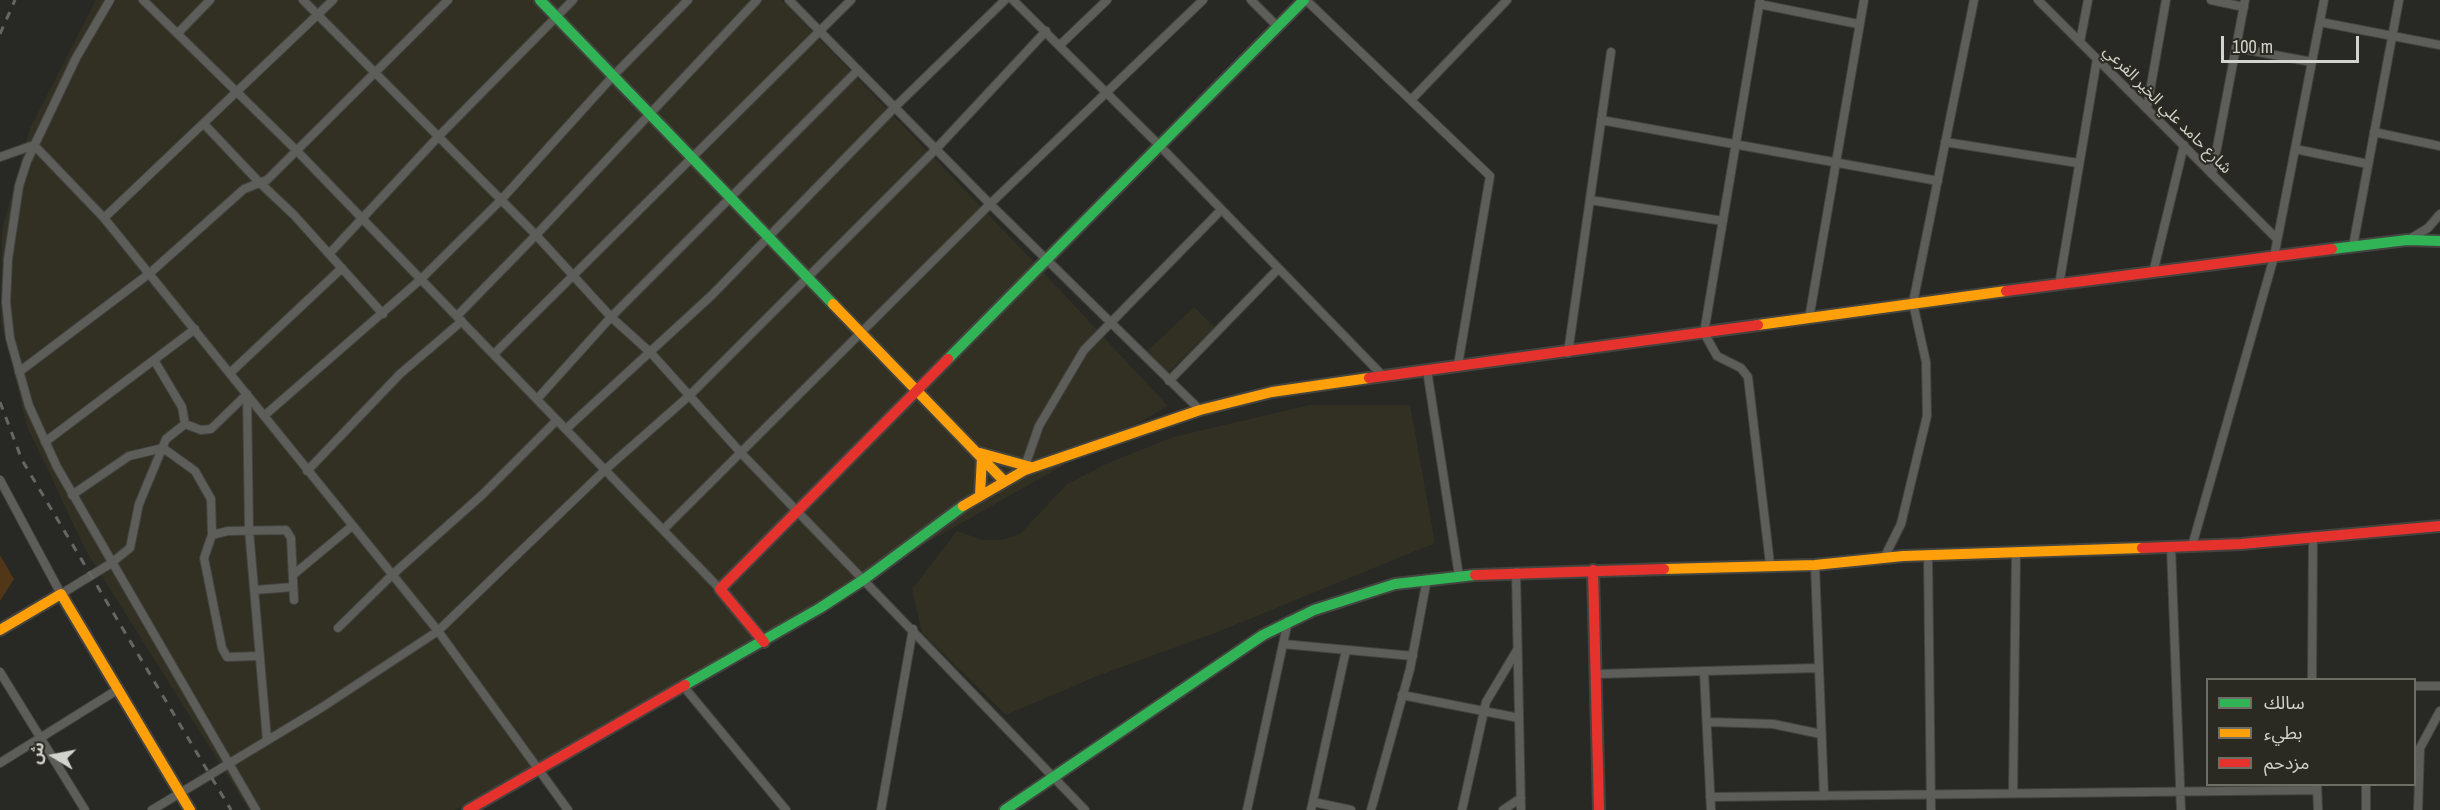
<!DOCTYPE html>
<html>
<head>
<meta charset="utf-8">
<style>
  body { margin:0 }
  #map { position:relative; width:2440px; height:810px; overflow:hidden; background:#282824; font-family:"Archivo Narrow","Noto Sans Arabic",sans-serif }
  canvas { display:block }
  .legend { position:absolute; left:2206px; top:678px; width:210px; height:108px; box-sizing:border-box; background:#2a2a22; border:2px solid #6e6e67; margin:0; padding:8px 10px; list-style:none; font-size:18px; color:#d3d3ce }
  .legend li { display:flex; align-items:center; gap:12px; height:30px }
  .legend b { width:30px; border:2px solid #6e6e67 }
  .north { position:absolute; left:24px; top:726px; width:60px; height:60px; -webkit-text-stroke:4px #2a2a22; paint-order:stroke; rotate:280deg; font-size:16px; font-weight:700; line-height:24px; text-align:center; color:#d3d3ce }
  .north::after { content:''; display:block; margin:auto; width:21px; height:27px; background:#d3d3ce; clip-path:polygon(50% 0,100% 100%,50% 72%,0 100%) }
  .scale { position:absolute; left:2221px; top:36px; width:138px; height:27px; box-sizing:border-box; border:3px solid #d3d3ce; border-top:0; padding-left:8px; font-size:18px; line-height:21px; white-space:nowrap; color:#d3d3ce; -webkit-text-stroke:4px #2a2a22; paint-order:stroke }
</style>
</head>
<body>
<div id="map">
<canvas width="2440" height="810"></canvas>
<ul class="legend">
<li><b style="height:8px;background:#30b455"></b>سالك</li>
<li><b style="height:8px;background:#ff9f0a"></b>بطيء</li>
<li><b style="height:8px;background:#e5322d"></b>مزدحم</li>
</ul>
<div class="north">ش</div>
<div class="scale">100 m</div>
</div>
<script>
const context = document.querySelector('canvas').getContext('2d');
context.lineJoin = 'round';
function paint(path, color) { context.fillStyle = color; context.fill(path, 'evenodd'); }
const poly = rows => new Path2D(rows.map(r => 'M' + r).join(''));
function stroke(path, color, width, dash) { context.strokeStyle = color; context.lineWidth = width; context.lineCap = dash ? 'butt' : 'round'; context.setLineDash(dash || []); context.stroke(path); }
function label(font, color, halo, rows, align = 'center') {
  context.font = font + ' "Archivo Narrow","Noto Sans Arabic",sans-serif'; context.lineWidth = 4.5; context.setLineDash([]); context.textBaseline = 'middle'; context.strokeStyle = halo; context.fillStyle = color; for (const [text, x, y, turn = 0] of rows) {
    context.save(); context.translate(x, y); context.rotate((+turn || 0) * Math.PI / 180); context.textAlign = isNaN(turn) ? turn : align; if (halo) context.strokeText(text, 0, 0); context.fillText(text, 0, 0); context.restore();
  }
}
paint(poly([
  [96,0,782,0,1017,244,1168,406,455,810,249,810,86,551,27,426,1,321,2,230,30,128],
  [1194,307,1215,327,1167,374,1145,353],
  [1309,405,1410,405,1435,543,1220,631,1100,675,1006,715,922,633,912,589,957,531,983,540,1000,540,1019,535,1067,484,1108,463,1173,437]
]), '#313023');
paint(poly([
  [0,555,14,579,0,601]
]), '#513717');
const street = poly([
  [110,0,76,58,27,161,19,186,8,259,6,302,10,338,29,406,57,467,256,810],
  [143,0,297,151,720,589],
  [303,0,536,235,611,317,651,353,742,454,1085,810],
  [789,0,990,204,1200,410],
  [1013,0,1159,145,1383,376],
  [1251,0,1277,26],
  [1306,0,1490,176,1458,365],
  [1760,0,1704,333,1717,356,1741,368,1748,377,1770,564],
  [2038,0,2277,239],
  [2211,0,2244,7],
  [1759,4,1858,24],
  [2320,22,2440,45],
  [178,33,210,0],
  [2080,42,2088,0],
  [1060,45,1107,0],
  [2237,48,2312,62],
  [1411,100,1507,0],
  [2147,108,2166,0],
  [1601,120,1938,181],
  [204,124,259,182,294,215,383,314],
  [2374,132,2440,146],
  [1945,142,2078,163],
  [2295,149,2368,164],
  [0,157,34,145,104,218,438,631,568,810],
  [2212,174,2245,0],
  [1590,200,1723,221],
  [104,218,333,0],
  [2408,240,2428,228,2440,214],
  [2353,246,2399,0],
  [329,254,438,137,573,0],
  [2153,273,2184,145],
  [2059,285,2097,59],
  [457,316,536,235,757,0],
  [1809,319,1864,0],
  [1568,353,1611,52],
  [494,354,851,0],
  [1427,370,1459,576],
  [19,372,150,273,244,189,267,180,448,0],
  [230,373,342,268],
  [1169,381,1278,269],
  [247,394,249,530,267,740],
  [538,398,611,317,858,70],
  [265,415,420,280,501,200,614,75,688,0],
  [185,424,201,430,211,429,247,394],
  [566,429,712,295,895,107,1005,0],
  [45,442,195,329],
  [1025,466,1039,426,1084,350,1221,210],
  [307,471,400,374,462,321],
  [0,480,61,594,110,564,130,548,139,504,166,439,185,424,182,407,154,360],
  [72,495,129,456,163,448,195,471,211,499,212,535],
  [664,529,990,204,1203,0],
  [2192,546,2274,257,2324,0],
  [2171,547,2181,810],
  [1928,556,1931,810],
  [1884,558,1901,524,1927,416,1926,362,1913,303,1974,0],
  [1815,565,1824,796],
  [1516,572,1521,810],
  [293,575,352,526],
  [255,590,293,587],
  [338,628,392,575,482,495,557,420],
  [1283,644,1413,656],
  [260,656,227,657,222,648,204,558,212,535,228,531,286,530,291,538,294,600],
  [1704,671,1711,810],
  [0,672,85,810],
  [1596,674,1817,668],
  [2312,680,2313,536],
  [2414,686,2440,686],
  [684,687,786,810],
  [1402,695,1519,718],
  [1708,722,1773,724,1821,734],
  [0,763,117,690],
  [2317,784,2318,810],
  [2013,793,2016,553],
  [1710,797,2317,790],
  [1313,802,1351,810],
  [152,810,321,708,438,631,606,469,690,395,936,149,1046,31],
  [881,810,913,629],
  [1247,810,1288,621],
  [1311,810,1346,650],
  [1371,810,1410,669,1427,579],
  [1462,810,1486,702,1517,650],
  [1503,810,1521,798],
  [2366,810,2366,784],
  [2418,810,2420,748,2440,711]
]);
const fast = poly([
  [540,0,833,304],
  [2332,249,2407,240,2440,241],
  [948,359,1304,0],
  [685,685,820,608,863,580,963,506],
  [1005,810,1263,635,1314,610,1395,584,1475,575]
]);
const slow = poly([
  [833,304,1004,481],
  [1758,325,2006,291],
  [980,453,1031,467],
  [980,495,982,457],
  [963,506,1025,470,1200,410,1272,392,1369,378],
  [1664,569,1815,565,1903,556,2142,548],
  [0,630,61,594,190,810]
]);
const jam = poly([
  [2006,291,2332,249],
  [1369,378,1758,325],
  [2142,548,2241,544,2440,526],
  [1593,570,1599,810],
  [1475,575,1664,569],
  [764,642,720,589,948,359],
  [468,810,685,685]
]);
stroke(street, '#434340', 10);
stroke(fast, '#434340', 14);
stroke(slow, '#434340', 14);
stroke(jam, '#434340', 14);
stroke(street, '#5d5d59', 8);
stroke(fast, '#30b455', 10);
stroke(slow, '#ff9f0a', 10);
stroke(jam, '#e5322d', 10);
stroke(poly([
  [0,34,15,0],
  [0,402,22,460,231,810]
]), '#666664', 3, [8, 8]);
label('16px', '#d3d3ce', '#2a2a22', [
  ["شارع حامد علي الخير الفرعي",2167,110,45]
]);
</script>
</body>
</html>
